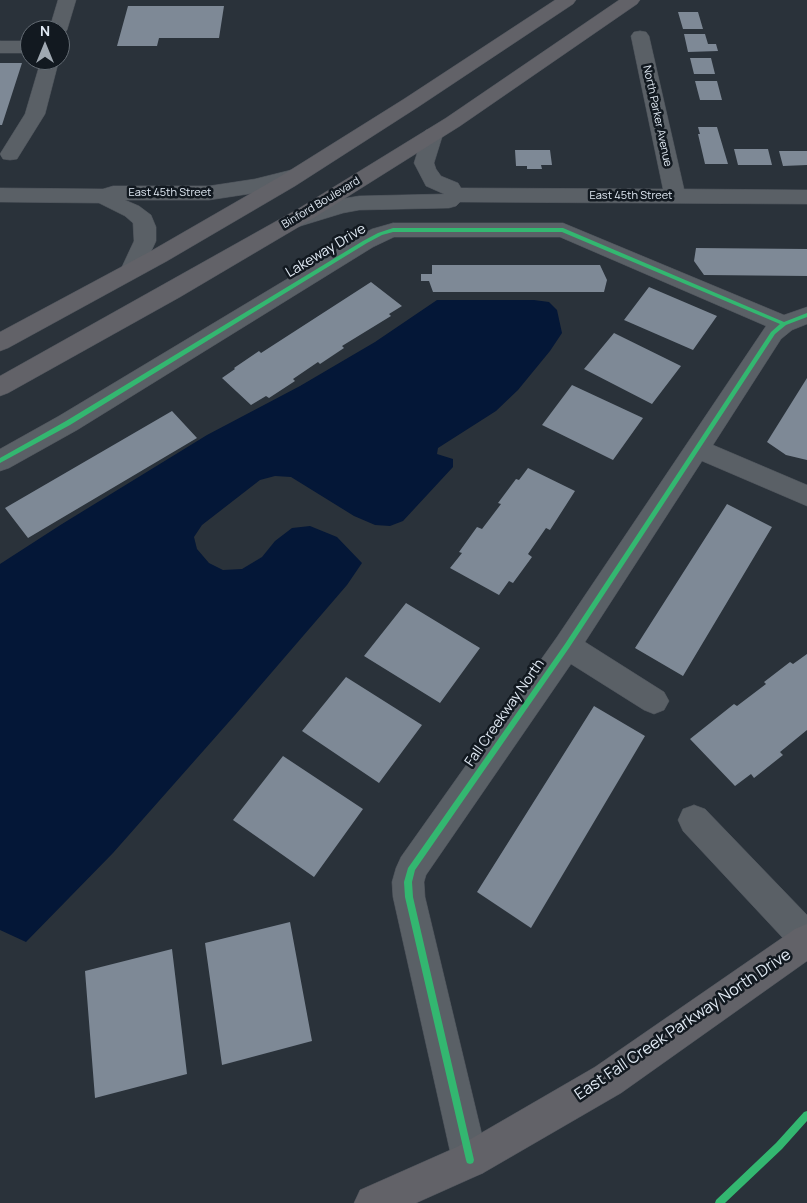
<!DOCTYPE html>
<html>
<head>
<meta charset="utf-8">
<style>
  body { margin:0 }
  #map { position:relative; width:807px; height:1203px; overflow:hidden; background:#2a323a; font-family:Manrope,sans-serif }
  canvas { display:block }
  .north { position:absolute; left:20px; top:20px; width:50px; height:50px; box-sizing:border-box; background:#121920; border:1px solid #646c74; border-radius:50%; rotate:0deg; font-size:14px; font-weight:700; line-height:20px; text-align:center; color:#e0e9f3 }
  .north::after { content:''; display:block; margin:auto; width:18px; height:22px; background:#a0a9b2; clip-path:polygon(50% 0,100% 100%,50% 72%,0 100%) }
</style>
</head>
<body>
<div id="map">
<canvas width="807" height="1203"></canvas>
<div class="north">N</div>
</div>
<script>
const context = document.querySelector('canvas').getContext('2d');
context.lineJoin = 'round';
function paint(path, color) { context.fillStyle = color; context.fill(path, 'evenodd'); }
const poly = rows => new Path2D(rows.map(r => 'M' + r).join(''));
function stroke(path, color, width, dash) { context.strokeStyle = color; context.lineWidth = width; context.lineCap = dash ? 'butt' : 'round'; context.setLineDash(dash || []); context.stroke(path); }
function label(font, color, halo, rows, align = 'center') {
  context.font = font + ' Manrope,sans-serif'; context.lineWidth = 5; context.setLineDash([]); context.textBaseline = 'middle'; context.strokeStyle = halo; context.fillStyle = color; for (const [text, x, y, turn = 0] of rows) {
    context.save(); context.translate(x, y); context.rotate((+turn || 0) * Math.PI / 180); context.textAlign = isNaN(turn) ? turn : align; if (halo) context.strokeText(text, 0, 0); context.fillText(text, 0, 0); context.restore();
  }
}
paint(poly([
  [437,300,534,300,549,302,557,310,562,333,550,351,518,390,496,411,438,448,437,454,453,459,453,467,403,521,390,526,375,525,354,516,291,477,275,476,260,480,202,525,194,537,197,549,209,563,223,570,242,569,262,557,275,541,292,528,310,526,337,537,362,563,347,585,235,715,113,853,26,942,0,930,0,564,62,524,207,435,300,386,375,342]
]), '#041737');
paint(poly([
  [128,6,224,6,219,38,159,38,157,46,117,46],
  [678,12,698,12,703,29,683,29],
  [684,34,705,34,708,44,716,44,718,51,688,52],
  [690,58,711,58,715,74,694,74],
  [0,63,22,63,2,125,0,125],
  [695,81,717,81,722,100,700,100],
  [698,127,717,127,728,164,705,164,698,134,700,134],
  [734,149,768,149,772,165,738,165],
  [515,150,550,150,552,165,541,165,542,169,527,169,527,166,516,166],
  [779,151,807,151,807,165,783,166],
  [696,248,807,249,807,276,704,275,694,261],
  [432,265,600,265,607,280,604,292,433,292,429,281,421,281,421,274,432,274],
  [371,282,402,306,389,314,391,316,342,346,344,348,320,364,318,362,293,379,295,381,269,398,266,396,251,405,222,378,235,369,234,368,259,351,261,353],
  [649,287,717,316,693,350,624,320],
  [614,333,681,366,652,404,584,369],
  [807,378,807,460,786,455,767,442],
  [572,385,643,418,613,460,542,425],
  [172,411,197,438,28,538,5,508],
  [528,468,575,491,550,530,546,528,528,554,532,557,513,583,509,581,499,595,450,568,462,553,459,552,477,527,482,529,501,504,498,503,516,479,519,480],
  [727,504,772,527,683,676,635,648],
  [406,603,480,648,440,703,364,656],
  [807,654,807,730,780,752,783,755,754,778,751,774,735,786,690,739,734,704,737,706,766,684,764,682,790,662,793,664],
  [346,677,422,725,379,783,302,731],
  [594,706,645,736,531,928,477,892],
  [283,756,363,809,314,877,233,820],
  [290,922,312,1041,222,1065,205,943],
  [172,949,187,1074,95,1098,85,971]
]), '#7e8996');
const minor = poly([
  [58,0,76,0,67,30,64,34,60,35,60,30,49,30,58,0],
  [640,31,646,32,649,36,684,189,807,190,807,204,460,202,456,206,449,208,359,210,343,213,294,228,286,226,283,221,286,216,341,199,359,196,444,194,426,186,414,163,423,134,426,130,433,128,440,130,443,134,434,163,436,169,441,176,458,183,461,188,663,189,631,36,634,32,640,31],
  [0,41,30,41,30,53,0,53,0,41],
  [41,60,59,60,45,114,17,159,10,160,3,159,0,154,25,114,41,60],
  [295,169,302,171,305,176,302,181,255,193,209,200,125,200,139,206,151,215,156,227,156,241,142,271,139,276,131,279,123,276,120,271,134,241,133,223,125,216,99,203,0,202,0,188,103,189,113,186,209,186,255,179,295,169],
  [393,223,563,223,784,315,807,307,807,324,792,330,781,339,713,445,807,485,807,506,702,461,585,642,664,692,669,701,664,710,654,714,644,710,571,664,426,875,424,882,425,897,488,1160,483,1173,470,1178,457,1173,452,1160,393,897,392,882,396,868,401,857,557,637,766,326,560,237,394,237,373,247,77,430,9,468,0,471,0,449,59,416,357,237,372,229,393,223],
  [694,805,705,809,807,915,807,956,795,951,683,831,678,820,683,809,694,805]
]);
const major = poly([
  [555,0,576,0,573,4,418,107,295,186,167,261,8,348,0,351,0,332,151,251,281,176,404,99,555,0],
  [619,0,640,0,637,4,460,126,312,219,180,297,8,393,0,396,0,376,298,209,446,118,619,0],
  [807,924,807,961,621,1093,483,1173,416,1203,354,1203,360,1190,457,1147,595,1067,795,929,807,924]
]);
stroke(minor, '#494f57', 1);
stroke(major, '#494f57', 1);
paint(minor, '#5a6066');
paint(major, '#626268');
paint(poly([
  [393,228,563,228,784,322,807,313,807,317,786,325,775,334,569,648,415,870,412,882,413,897,474,1160,473,1163,470,1164,467,1163,466,1160,405,897,404,882,408,868,565,644,771,332,780,324,562,232,393,232,382,235,367,243,70,425,0,463,0,458,66,421,363,241,378,233,393,228],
  [807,1111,807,1121,782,1149,725,1203,715,1203,716,1200,776,1143,804,1112,807,1111]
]), '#33b770');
label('11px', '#e0e9f3', '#121920', [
  ["North Parker Avenue",657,116,78],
  ["East 45th Street",170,193],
  ["East 45th Street",631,196],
  ["Binford Boulevard",321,203,-31]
]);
label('14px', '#e0e9f3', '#121920', [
  ["Lakeway Drive",326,251,-31],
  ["Fall Creekway North",505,713,-55]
]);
label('16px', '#e0e9f3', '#121920', [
  ["East Fall Creek Parkway North Drive",683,1025,-34]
]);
</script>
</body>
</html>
